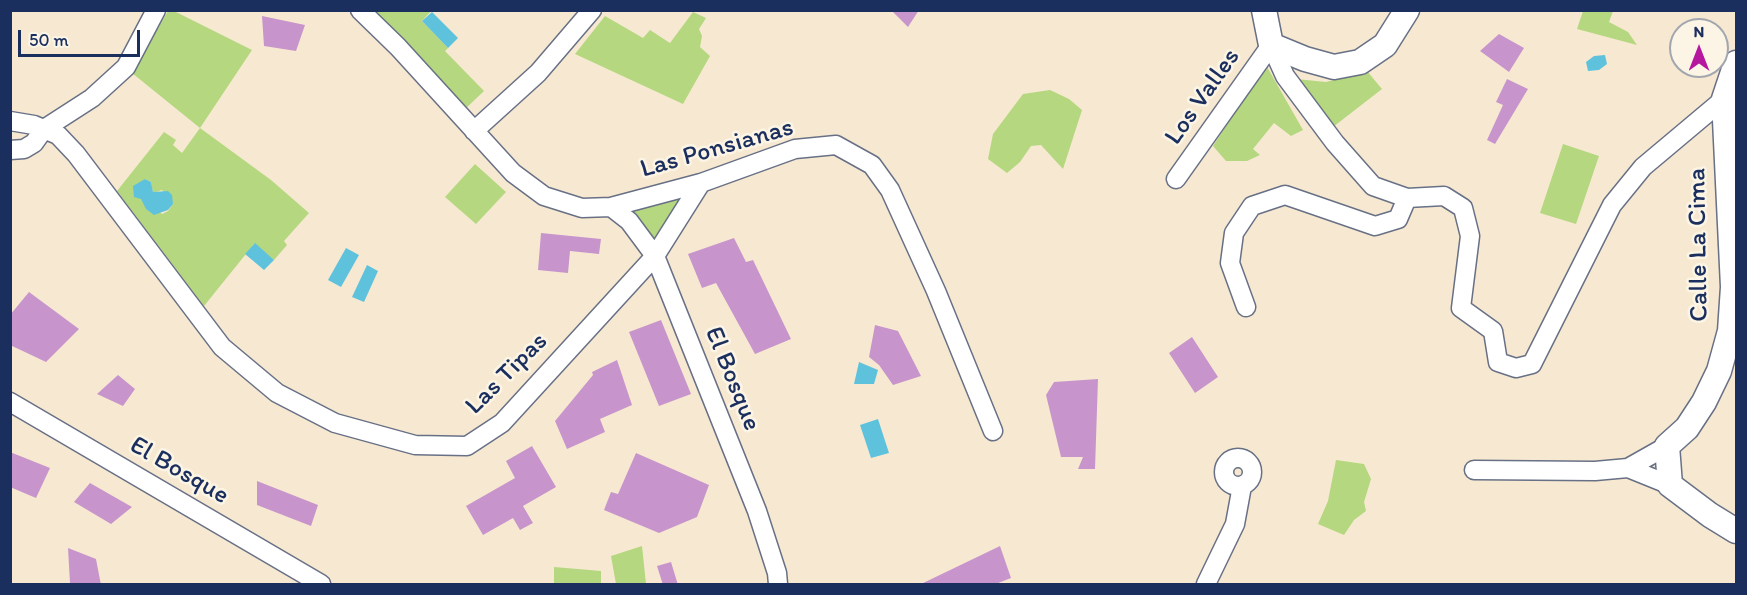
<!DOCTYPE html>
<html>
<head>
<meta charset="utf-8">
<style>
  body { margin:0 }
  #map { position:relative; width:1747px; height:595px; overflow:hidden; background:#f7e9d1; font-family:Itim,sans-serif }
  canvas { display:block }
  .frame { position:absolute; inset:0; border:12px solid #1b2f5e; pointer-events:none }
  .north { position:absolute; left:1669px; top:18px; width:60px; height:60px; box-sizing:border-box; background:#fcf5e5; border:2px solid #a2a6af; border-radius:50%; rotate:0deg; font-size:16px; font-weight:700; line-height:24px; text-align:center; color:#1b2f5e }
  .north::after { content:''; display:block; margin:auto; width:21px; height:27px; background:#b5179e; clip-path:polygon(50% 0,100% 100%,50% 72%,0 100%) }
  .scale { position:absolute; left:18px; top:30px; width:122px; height:27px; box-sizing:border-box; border:3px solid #1b2f5e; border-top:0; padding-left:8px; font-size:18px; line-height:21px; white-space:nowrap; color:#1b2f5e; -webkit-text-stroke:4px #fcf5e5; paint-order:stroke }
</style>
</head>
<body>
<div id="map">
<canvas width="1747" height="595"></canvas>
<div class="frame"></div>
<div class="north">N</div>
<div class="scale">50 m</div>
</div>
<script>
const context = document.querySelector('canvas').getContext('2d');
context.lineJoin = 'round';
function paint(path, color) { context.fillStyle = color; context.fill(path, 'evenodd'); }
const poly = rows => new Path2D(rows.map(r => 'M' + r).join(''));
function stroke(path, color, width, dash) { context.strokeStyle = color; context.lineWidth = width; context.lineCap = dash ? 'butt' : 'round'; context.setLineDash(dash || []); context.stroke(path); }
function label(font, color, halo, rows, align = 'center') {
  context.font = font + ' Itim,sans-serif'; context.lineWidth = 5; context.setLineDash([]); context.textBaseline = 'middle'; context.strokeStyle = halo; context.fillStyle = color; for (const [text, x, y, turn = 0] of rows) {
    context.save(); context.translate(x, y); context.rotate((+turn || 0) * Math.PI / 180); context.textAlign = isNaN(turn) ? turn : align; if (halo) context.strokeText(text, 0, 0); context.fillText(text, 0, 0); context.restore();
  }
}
paint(poly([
  [168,11,174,11,252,50,200,128,271,180,309,213,284,241,287,245,274,260,254,244,204,306,117,191,164,132,176,140,173,145,182,153,200,128,132,73],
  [145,179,151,182,153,193,162,190,173,204,168,211,162,214,141,199],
  [366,11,431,11,422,21,448,48,445,51,484,91,463,111],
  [1583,11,1613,11,1609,22,1628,32,1637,45,1577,29],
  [693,12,706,18,699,29,702,36,700,47,710,56,683,104,575,54,605,16,643,38,650,30,670,43],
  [1266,65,1303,130,1291,136,1274,123,1253,149,1260,155,1247,161,1226,161,1213,146],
  [1367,71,1382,89,1333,127,1296,79,1326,82],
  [1050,90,1069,99,1082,110,1063,169,1041,145,1031,146,1020,162,1007,173,988,159,993,134,1023,94],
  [1563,144,1599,156,1576,224,1540,213],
  [475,164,506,192,476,224,445,197],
  [701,183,655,256,611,207],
  [1336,460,1364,464,1371,479,1364,502,1366,511,1354,520,1344,535,1318,524,1328,501],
  [642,546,646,584,616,584,611,556],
  [554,567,601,571,601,584,554,584]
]), '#b4d77f');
paint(poly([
  [432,12,458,38,448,48,422,21],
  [1605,55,1607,64,1599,70,1588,71,1586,62,1594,56],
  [145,179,151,182,153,192,168,191,172,195,173,204,168,210,154,215,146,209,141,199,134,197,133,186],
  [255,243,274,260,264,270,245,254],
  [346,248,359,255,341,287,328,280],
  [367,265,378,271,364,302,352,297],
  [859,362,878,370,874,384,854,384],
  [878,419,889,453,871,458,860,425]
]), '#5fc2dd');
paint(poly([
  [891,10,919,10,908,27],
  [262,16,305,25,296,51,264,46],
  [1499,34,1524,48,1509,72,1480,51],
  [1507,79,1528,89,1495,144,1487,140,1503,105,1496,102],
  [541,233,601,239,599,254,570,251,568,273,538,270],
  [734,238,746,262,753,260,791,339,755,354,716,283,702,288,688,254],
  [29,292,79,329,46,362,10,345,10,315],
  [661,320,691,394,659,406,629,332],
  [875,325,898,331,921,376,893,385,879,365,869,357],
  [1192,337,1218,377,1195,393,1169,353],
  [617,360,632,405,600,419,605,432,567,449,555,421,593,375,592,372],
  [118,375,135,389,123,406,97,394],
  [1098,379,1095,469,1078,469,1083,457,1061,457,1046,395,1054,382],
  [532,446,556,487,523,506,533,523,520,530,513,518,483,535,466,506,515,478,506,461],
  [10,452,50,468,36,498,10,487],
  [636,453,709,485,697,517,659,533,604,510,611,492,618,494],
  [257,481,318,505,311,526,257,505],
  [90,483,132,507,111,524,74,502],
  [1000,546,1011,578,993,585,919,585],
  [68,548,96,559,101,585,70,583],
  [671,562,678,585,663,585,657,566]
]), '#c795cc');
const minor = poly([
  [360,10,398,47,513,173,544,196,582,208,611,207,701,183,795,149,836,145,872,165,890,190,936,291,993,431],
  [1271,45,1285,76,1335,143,1373,186,1407,198,1444,196,1463,208,1470,236,1461,308,1493,331,1498,362,1516,368,1532,364,1612,205,1643,167,1724,99],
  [10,121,34,125,58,135,76,154,222,347,277,393,335,423,415,445,467,446,502,423,655,256,701,183],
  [474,131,538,73,592,10],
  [10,150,24,149,34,143,44,129,92,98,126,67,156,10],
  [1176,179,1271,45],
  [611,207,629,221,655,256,757,511,777,573,778,584],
  [1246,307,1230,263,1234,233,1252,206,1285,195,1375,226,1398,219,1407,198],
  [10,402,321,584],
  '1224 472a14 14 0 1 1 28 0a14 14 0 1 1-28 0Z',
  [1628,468,1670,485],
  [1474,470,1595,471,1628,468,1667,446],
  [1206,584,1235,524,1242,486]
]);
const tertiary = poly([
  [1264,10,1271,45,1305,59,1334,67,1360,62,1385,45,1407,10],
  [1736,63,1724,99,1733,287,1730,331,1719,371,1704,402,1687,428,1667,446,1670,485,1710,515,1736,531]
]);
stroke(minor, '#687086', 21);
stroke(tertiary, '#687086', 27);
stroke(minor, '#fff', 18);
stroke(tertiary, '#fff', 24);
label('26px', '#1b2f5e', '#fcf5e5', [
  ["Los Valles",1203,97,-55],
  ["Las Ponsianas",717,149,-16],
  ["Calle La Cima",1699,245,-91],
  ["Las Tipas",507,374,-45],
  ["El Bosque",732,379,68],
  ["El Bosque",179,471,30]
]);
</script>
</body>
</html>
